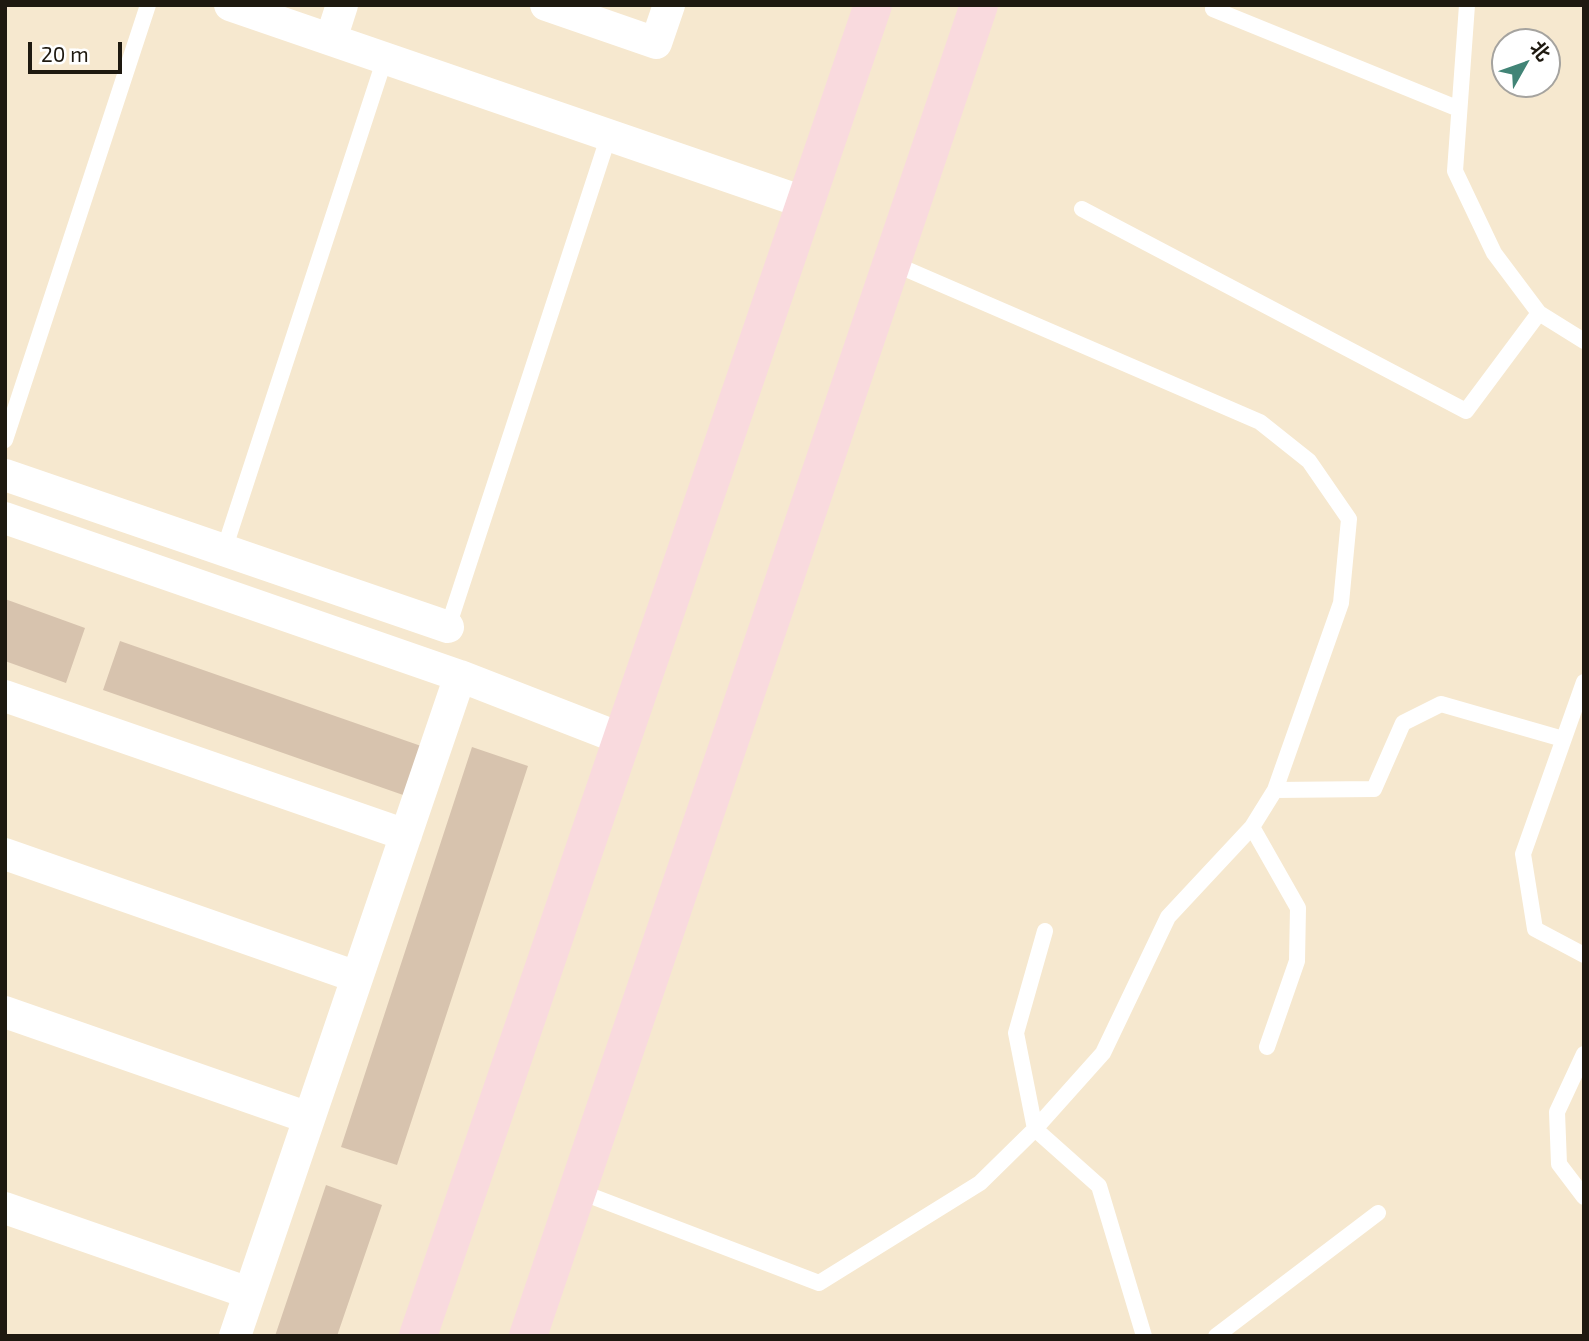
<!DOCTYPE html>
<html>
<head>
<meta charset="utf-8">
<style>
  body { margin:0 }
  #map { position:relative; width:1589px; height:1341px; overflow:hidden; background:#f6e8cf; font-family:"Exo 2","Noto Sans SC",sans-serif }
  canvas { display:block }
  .frame { position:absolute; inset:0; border:7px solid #1e1910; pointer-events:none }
  .north { position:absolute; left:1491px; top:28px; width:70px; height:70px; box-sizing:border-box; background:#fff; border:2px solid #a5a39f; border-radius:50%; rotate:50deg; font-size:19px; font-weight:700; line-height:28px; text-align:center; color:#1e1910 }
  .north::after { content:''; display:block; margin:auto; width:24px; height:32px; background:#418476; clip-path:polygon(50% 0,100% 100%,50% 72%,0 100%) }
  .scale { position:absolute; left:28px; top:42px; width:94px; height:32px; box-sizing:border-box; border:4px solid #1e1910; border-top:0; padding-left:9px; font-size:21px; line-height:24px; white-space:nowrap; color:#1e1910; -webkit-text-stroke:5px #fff; paint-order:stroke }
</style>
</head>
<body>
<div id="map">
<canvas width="1589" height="1341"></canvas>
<div class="frame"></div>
<div class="north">北</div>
<div class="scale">20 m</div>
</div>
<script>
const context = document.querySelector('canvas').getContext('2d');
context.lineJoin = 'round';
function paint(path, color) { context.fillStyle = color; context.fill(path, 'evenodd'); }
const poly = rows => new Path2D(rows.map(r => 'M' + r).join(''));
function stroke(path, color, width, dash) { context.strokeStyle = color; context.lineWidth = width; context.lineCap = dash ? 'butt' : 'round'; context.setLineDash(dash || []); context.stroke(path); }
paint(poly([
  [5,599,85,628,66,683,5,661],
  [120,641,424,747,406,796,103,690],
  [472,747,528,766,397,1165,341,1147],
  [326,1185,382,1205,337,1336,275,1336]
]), '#d7c3ae');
stroke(poly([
  [1467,5,1455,171,1494,253,1539,313,1584,341],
  [1213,9,1459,109],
  [1082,209,1466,411,1539,313],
  [5,440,148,5],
  [224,550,385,58],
  [448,627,609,135],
  [1584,682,1523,854,1535,929,1584,955],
  [1275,790,1374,789,1403,723,1441,704,1563,739],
  [1252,827,1298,908,1297,961,1267,1047],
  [1045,931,1016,1033,1035,1129,1099,1186,1144,1336],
  [1584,1054,1557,1112,1559,1164,1584,1197],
  [578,1191,819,1283,980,1183,1035,1129,1103,1053,1168,917,1252,827,1275,790,1341,603,1349,519,1309,461,1260,422,892,263],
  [1216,1336,1378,1213]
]), '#fff', 16);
stroke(poly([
  [230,5,806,203],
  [546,5,656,43,669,5],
  [331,39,342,5],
  [5,475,448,627],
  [5,518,460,676,622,739],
  [5,696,406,835],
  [5,854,357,977],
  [5,1012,309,1118],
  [5,1208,249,1293],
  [235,1336,460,676]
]), '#fff', 32);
stroke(poly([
  [418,1336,873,5],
  [528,1336,979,5]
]), '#f9dade', 38);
</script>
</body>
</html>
